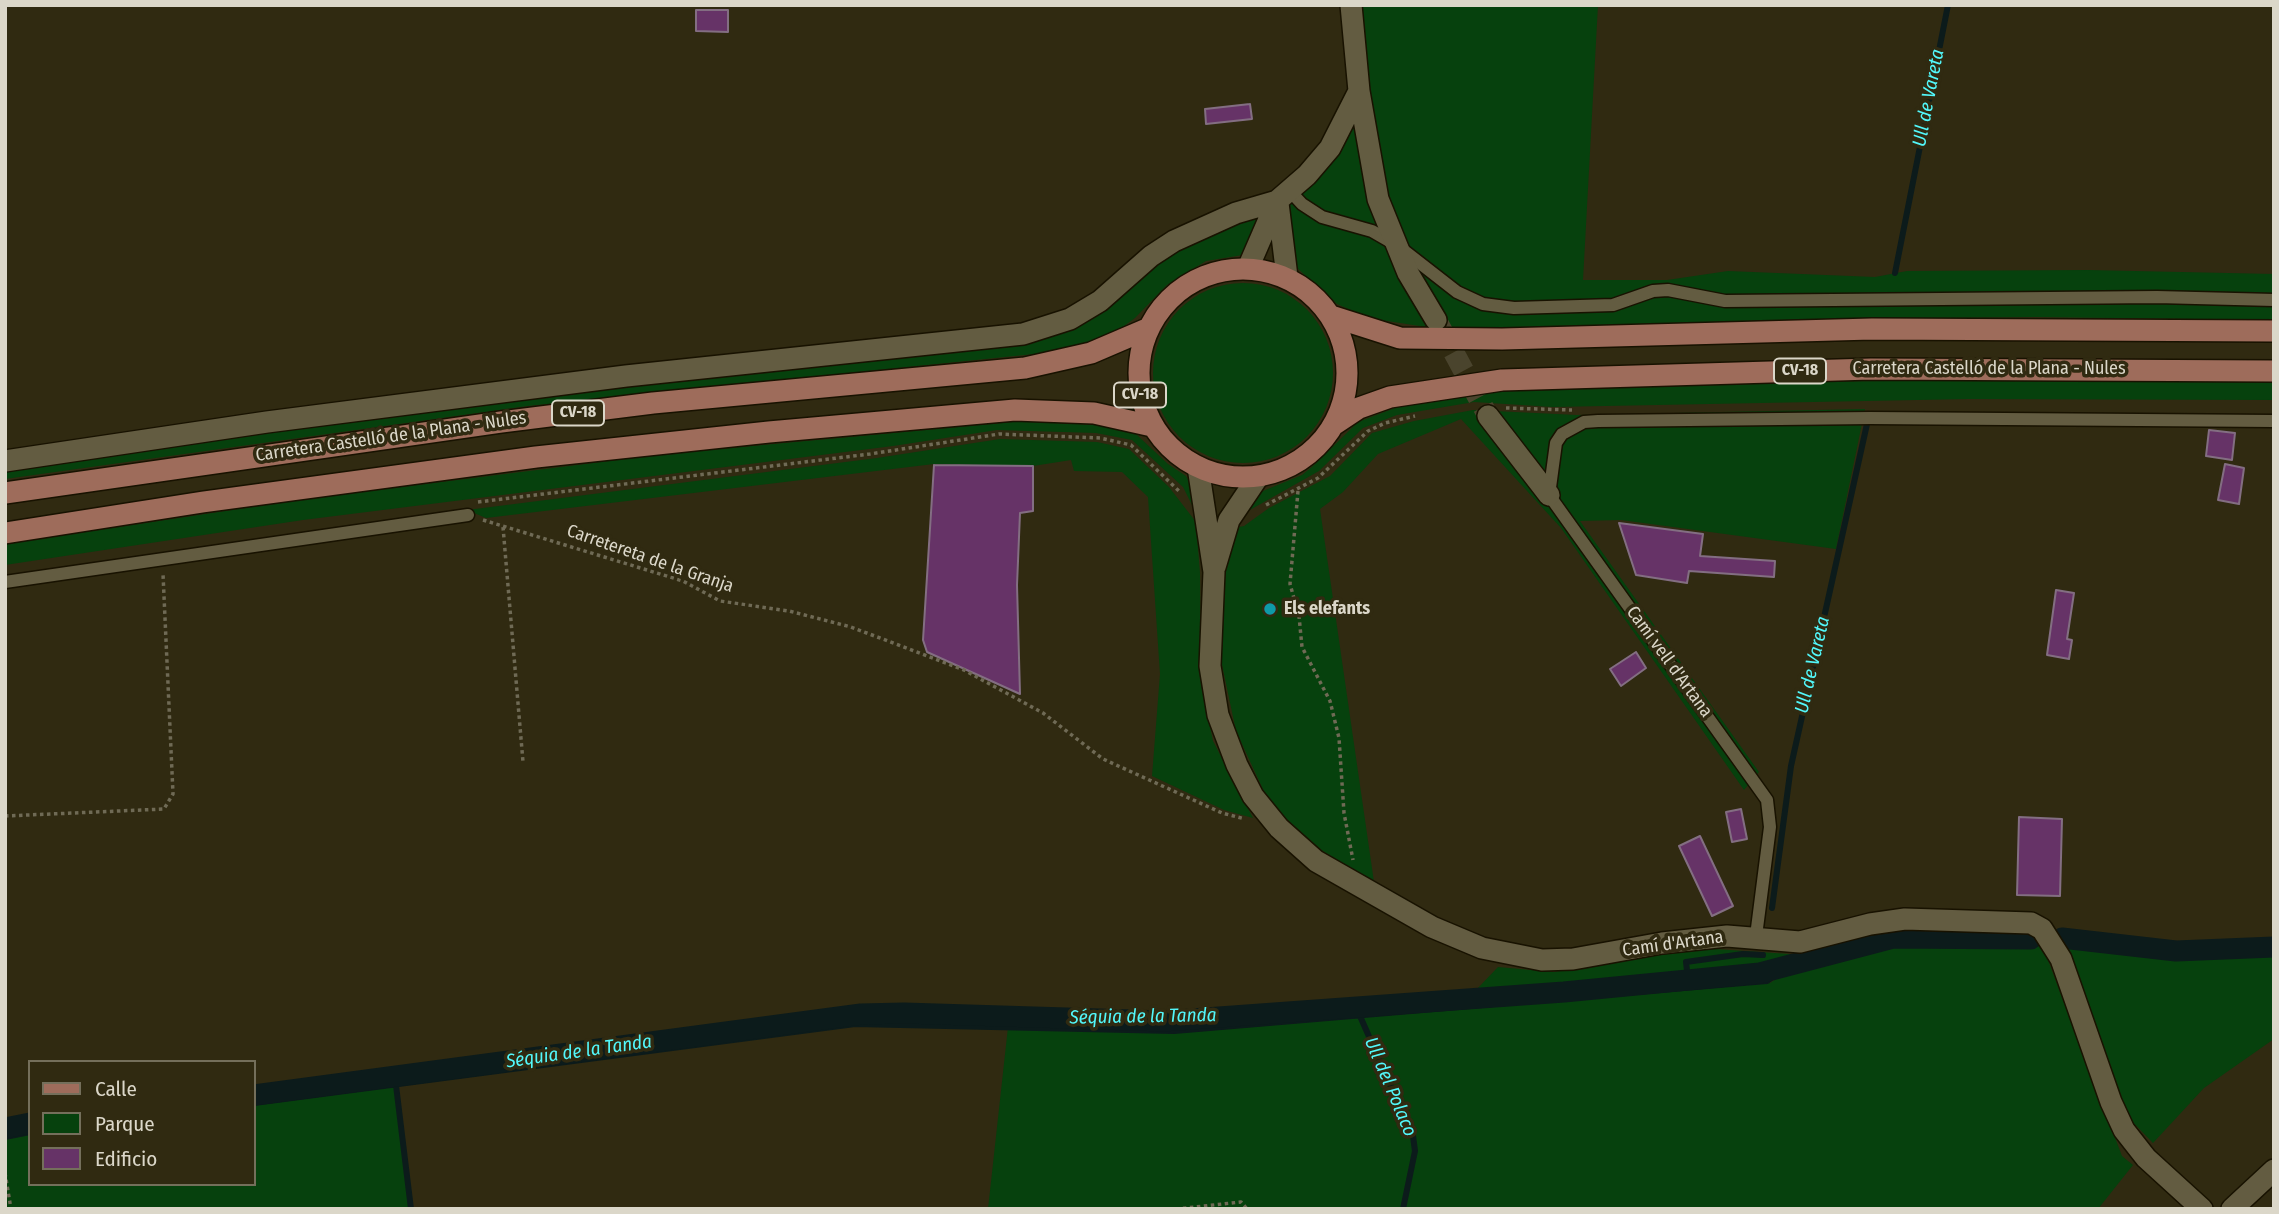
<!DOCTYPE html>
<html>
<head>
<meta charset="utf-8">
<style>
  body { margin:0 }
  #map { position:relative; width:2279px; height:1214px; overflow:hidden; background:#302a11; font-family:"Fira Sans Condensed",sans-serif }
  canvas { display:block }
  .frame { position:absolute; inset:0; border:7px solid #dbd7c9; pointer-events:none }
  .legend { position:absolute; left:28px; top:1060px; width:228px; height:126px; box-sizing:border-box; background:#302a11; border:2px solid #746f5b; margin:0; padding:9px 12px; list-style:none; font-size:21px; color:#dbd7c9 }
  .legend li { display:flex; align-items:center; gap:14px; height:35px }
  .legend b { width:35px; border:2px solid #746f5b }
</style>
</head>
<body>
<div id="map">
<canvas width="2279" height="1214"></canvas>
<div class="frame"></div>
<ul class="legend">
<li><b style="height:9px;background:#9e6c5b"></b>Calle</li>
<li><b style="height:19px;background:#06410d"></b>Parque</li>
<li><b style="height:19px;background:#663367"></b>Edificio</li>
</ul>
</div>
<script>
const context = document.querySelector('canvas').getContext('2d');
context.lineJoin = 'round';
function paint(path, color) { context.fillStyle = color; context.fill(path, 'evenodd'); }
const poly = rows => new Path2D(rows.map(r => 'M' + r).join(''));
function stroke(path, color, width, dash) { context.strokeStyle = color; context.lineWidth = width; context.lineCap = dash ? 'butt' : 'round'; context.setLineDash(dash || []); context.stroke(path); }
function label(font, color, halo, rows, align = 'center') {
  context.font = font + ' "Fira Sans Condensed",sans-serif'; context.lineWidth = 7; context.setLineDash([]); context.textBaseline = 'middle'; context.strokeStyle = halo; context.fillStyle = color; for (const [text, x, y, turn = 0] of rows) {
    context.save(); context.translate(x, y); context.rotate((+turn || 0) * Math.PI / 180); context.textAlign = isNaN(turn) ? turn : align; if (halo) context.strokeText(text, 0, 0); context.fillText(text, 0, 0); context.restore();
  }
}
paint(poly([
  [1355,5,1598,5,1583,280,1667,280,1728,271,1875,277,1907,271,2088,270,2274,274,2274,320,2035,317,1782,320,1508,329,1426,327,1368,318,1337,304,1296,267,1284,203,1356,112,1381,200],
  [1266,210,1249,254,1206,261,1167,285,1135,318,1120,329,1099,339,1044,353,528,406,5,479,5,466,73,455,1023,337,1154,260],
  '1153 373a90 90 0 1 1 180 0a90 90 0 1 1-180 0Z',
  [2145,379,2274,382,2274,400,1969,399,1553,407,1474,402,1397,415,1363,428,1319,471,1241,515,1252,499,1263,491,1302,475,1313,466,1358,422,1408,403,1491,390,1756,382],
  [1865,409,1836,549,1621,520,1580,521,1759,772,1744,790,1561,528,1461,419,1378,454,1343,492,1320,509,1374,882,1321,850,1292,826,1266,796,1236,731,1221,660,1224,576,1234,528,1244,526,1269,508,1330,476,1372,433,1414,421,1473,410,1577,415],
  [1023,421,1096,425,1136,434,1168,464,1186,476,1192,487,1195,511,1183,487,1132,440,1096,433,997,430,893,446,303,520,5,565,5,544,305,499,665,454],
  [1000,439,1097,442,1129,449,1169,487,1196,522,1200,573,1201,684,1213,741,1253,818,1224,810,1152,776,1160,674,1148,497,1122,472,1074,471,1071,460,1033,466,934,464,486,518,467,510,877,458],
  [1911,943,2042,944,2122,1156,2133,1165,2098,1209,988,1209,1008,1027,1179,1033,1770,983,1782,975,1884,947],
  [2063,946,2185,959,2274,953,2274,1039,2204,1088,2153,1143,2120,1109],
  [1700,948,1804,955,1764,965,1664,977,1477,989,1498,967,1554,972],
  [394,1086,411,1209,5,1209,5,1138,30,1133,30,1184,254,1184,254,1104]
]), '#06410d');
stroke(poly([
  [1895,273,1948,5],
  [1772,908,1791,766,1867,424],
  [1688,979,1686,962,1743,954,1763,955],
  [1356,1007,1413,1136,1415,1151,1403,1209],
  [395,1077,411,1209],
  [254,1103,855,1024,1174,1031,1767,981,1770,979,1769,971],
  [5,1137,30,1132]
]), '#0c1b1b', 6);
stroke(poly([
  [2062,938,2176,951,2274,947],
  [254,1095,861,1014,904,1013,1164,1021,1564,992,1760,973,1893,938,2031,939],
  [5,1128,30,1123]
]), '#0c1b1b', 21);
const building = poly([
  [696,10,728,10,728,32,696,31,696,10],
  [1250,104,1252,119,1206,124,1205,109,1250,104],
  [2209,430,2235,433,2232,460,2206,456,2209,430],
  [2225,464,2244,468,2239,504,2218,500,2225,464],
  [934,465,1033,466,1033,511,1020,513,1017,585,1020,694,927,652,923,640,934,465],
  [1619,523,1703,534,1700,556,1775,561,1774,577,1689,571,1687,583,1636,575,1619,523],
  [2056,590,2074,593,2067,639,2072,640,2069,659,2047,655,2056,590],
  [1636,652,1646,668,1621,686,1610,669,1636,652],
  [1741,809,1747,839,1732,842,1726,812,1741,809],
  [2019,817,2062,819,2060,896,2017,895,2019,817],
  [1700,836,1733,906,1712,916,1679,846,1700,836]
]);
paint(building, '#663367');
stroke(building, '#836e82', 2);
stroke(poly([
  [1439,325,1488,416]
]), '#4a442d', 21, [21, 10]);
const service = poly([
  [1289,190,1302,204,1322,217,1372,231,1398,246,1457,292,1483,304,1514,308,1613,305,1653,291,1668,290,1725,301,2157,297,2274,300],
  [5,582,468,515],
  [1756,936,1770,827,1767,800,1549,495,1556,443,1562,434,1584,422,1598,421,1870,418,2274,421]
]);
const minor = poly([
  [1359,91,1378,199,1408,273,1436,320],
  [1278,203,1287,277],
  [1248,268,1277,201,1307,175,1330,148,1359,91,1351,5],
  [1488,416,1549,495],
  [5,461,267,422,626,376,1023,334,1070,319,1100,301,1151,256,1174,241,1236,213,1277,201],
  [2232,1209,2274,1170]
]);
const tertiary = poly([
  [1198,467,1214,572,1210,666,1218,715,1237,765,1253,796,1279,828,1316,861,1432,927,1482,948,1542,960,1573,959,1662,943,1727,936,1800,942,1870,924,1905,919,2031,923,2042,929,2061,959,2111,1102,2124,1130,2146,1158,2202,1209],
  [1215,567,1229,520,1258,477]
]);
const primary = poly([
  '1139 373a104 104 0 1 1 208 0a104 104 0 1 1-208 0Z',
  [1331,316,1400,338,1502,339,1872,329,2274,331],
  [1335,424,1359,408,1390,397,1502,380,1871,369,2274,371],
  [5,493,501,422,653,403,1025,368,1091,353,1147,329],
  [5,533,203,502,536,457,769,432,1015,410,1094,413,1152,426]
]);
stroke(service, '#181200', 15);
stroke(minor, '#181200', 24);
stroke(tertiary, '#181200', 24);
stroke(primary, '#181200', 24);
stroke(poly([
  [1506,408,1572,410],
  [1298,491,1290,584,1299,616,1302,647,1330,701,1339,738,1344,813,1353,860],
  [478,502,870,454,999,434,1100,438,1131,445,1181,493],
  [1266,505,1318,478,1368,431,1385,423,1415,416],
  [483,520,683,581,720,601,789,611,851,627,964,670,1043,713,1103,759,1222,813,1245,819],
  [503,527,523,762],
  [5,816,164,809,173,794,163,574],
  [5,1173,11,1209],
  [1176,1209,1241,1202,1247,1209]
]), '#6f6a55', 3.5, [3.5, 3.5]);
stroke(service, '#635c41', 12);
stroke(minor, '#635c41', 21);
stroke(tertiary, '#635c41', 21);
stroke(primary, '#9e6c5b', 21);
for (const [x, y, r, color] of [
  [1270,609,7,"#0f9aa8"]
]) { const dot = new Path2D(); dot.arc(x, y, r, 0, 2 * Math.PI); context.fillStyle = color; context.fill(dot); stroke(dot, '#302a11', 2.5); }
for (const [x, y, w] of [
  [1800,371,52],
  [1140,395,52],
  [578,413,52]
]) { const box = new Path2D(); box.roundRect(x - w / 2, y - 12.5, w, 25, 5); context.fillStyle = '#302a11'; context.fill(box); stroke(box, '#dbd7c9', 2); }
label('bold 16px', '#dbd7c9', null, [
  ["CV-18",1800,371],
  ["CV-18",1140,395],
  ["CV-18",578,413]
]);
label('18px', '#dbd7c9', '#302a11', [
  ["Carretera Castelló de la Plana - Nules",1989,369],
  ["Carretera Castelló de la Plana - Nules",391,437,-8],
  ["Carretereta de la Granja",650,559,19],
  ["Camí vell d'Artana",1669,662,54],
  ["Camí d'Artana",1673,944,-8]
]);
label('bold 18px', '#dbd7c9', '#302a11', [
  ["Els elefants",1284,609]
], 'left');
label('italic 19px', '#52f7fa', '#302a11', [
  ["Ull de Vareta",1929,98,-79],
  ["Ull de Vareta",1813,665,-77],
  ["Séquia de la Tanda",1143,1017,-1],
  ["Séquia de la Tanda",579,1052,-8],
  ["Ull del Polaco",1390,1087,67]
]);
</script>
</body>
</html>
